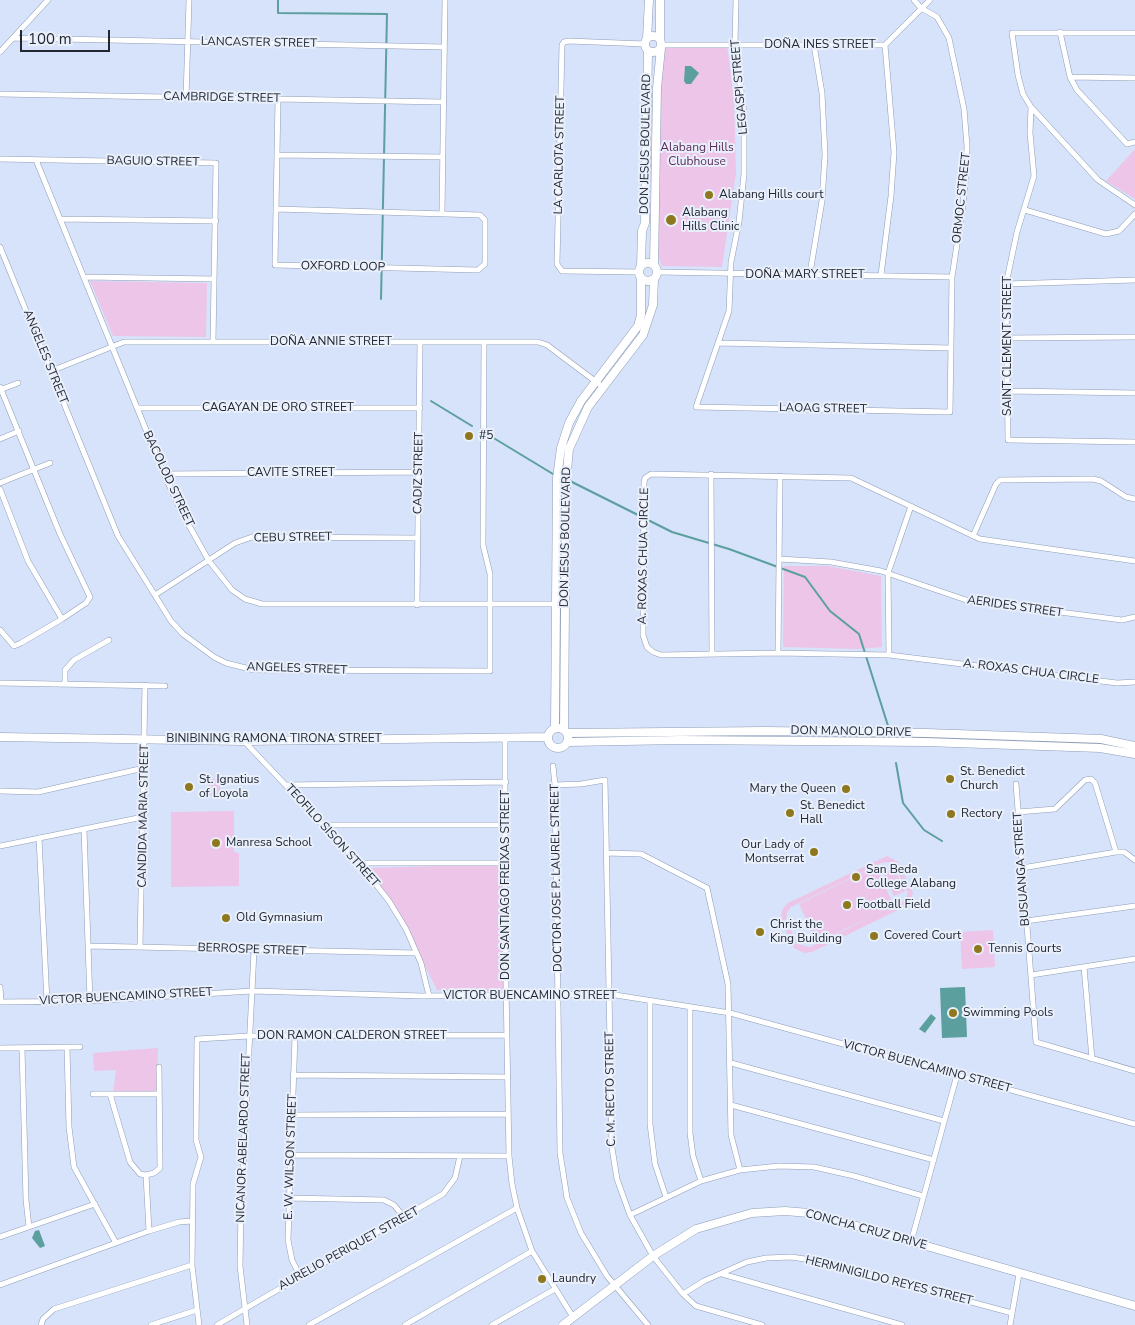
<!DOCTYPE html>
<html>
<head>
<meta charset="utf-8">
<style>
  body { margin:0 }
  #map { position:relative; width:1135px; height:1325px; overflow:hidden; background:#d6e3fa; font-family:"Nunito Sans",sans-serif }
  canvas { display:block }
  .scale { position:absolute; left:20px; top:30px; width:90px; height:22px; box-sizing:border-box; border:2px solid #222732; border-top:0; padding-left:6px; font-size:15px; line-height:18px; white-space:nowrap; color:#222732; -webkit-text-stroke:4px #e9f0fb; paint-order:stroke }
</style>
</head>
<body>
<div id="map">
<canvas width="1135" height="1325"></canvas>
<div class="scale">100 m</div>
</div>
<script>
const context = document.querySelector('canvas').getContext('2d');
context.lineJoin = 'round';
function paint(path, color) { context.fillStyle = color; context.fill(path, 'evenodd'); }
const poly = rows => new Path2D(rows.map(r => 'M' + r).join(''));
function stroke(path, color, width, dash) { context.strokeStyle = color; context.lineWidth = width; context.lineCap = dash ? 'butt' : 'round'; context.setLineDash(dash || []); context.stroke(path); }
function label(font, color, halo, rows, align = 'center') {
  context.font = font + ' "Nunito Sans",sans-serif'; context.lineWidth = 4; context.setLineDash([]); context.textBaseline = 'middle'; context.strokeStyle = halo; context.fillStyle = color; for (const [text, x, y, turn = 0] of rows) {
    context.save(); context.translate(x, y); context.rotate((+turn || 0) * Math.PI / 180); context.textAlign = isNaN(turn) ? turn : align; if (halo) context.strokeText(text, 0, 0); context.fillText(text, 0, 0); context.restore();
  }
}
paint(poly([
  [664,44,727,45,734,98,736,173,722,267,662,266,658,254,658,53],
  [1135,149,1135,199,1106,181],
  [90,281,207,283,206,337,113,336],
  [784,566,828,566,881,576,882,647,858,649,783,647],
  [209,779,220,779,220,795,208,795],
  [234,811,234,852,239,853,239,886,171,887,171,812],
  [887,856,898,862,913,893,908,905,812,952,804,953,794,948,781,921,782,910,788,903],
  [887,862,894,865,908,893,905,900,810,947,797,944,786,919,787,912,791,907,881,863],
  [504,864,503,992,437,990,402,920,368,868],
  [876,866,894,906,817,942,799,904],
  [894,868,905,891,894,896,883,874],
  [993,930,995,967,962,969,960,932],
  [158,1048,157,1093,113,1094,116,1070,94,1071,93,1053]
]), '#ecc5e9');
paint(poly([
  [685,66,691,66,699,73,691,84,686,84,684,81],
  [965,987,967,1037,942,1038,940,988],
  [931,1014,936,1018,925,1033,919,1029],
  [39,1230,45,1246,40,1248,32,1238,35,1231]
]), '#5b9f9e');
stroke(poly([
  [278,0,278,13,387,14,381,299],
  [431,401,472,426],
  [487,434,553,474],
  [570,481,672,532,729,549,805,577,830,611,859,634,889,729],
  [896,763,903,803,924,830,942,841]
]), '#5b9f9e', 2);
const street = poly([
  [736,0,735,45,744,113,744,174,739,222,731,262,729,311,696,407,950,412,952,277,963,205,966,174,967,146,964,109,949,38,937,17,921,8,914,0],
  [1060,32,1070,77,1077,90,1127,144,1135,142],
  [1135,33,1012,33,1018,75,1023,94,1031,107,1098,180,1135,205],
  [13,38,444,47],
  [662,45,885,45,930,0],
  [0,52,48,0],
  [1070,77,1135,78],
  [0,94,443,102],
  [186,98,189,0],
  [1031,107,1030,133,1034,176,1017,232,1006,284,1008,440,1135,442],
  [277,155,443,157],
  [0,159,216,163,213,342],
  [36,160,164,474,182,513,209,561,232,590,245,599,262,604,559,604],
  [276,209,480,215,485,220,485,264,478,270,275,265,277,155,278,99],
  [1025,210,1106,234,1119,231,1135,214],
  [442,213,445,0],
  [60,219,216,221],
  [0,247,118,536,171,621,183,634,214,657,226,663,254,670,490,671,490,574,483,545,484,342],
  [639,272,562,271,557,264,562,45,564,42,569,41,645,44],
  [657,272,952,277],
  [810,273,822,201,825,155,822,93,814,45],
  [881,275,891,196,894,152,885,45],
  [84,277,214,279],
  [1006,284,1135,280],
  [1007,338,1135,337],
  [719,343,951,348],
  [51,371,124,342,538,342,547,345,603,387],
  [0,387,60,534,90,597,86,603,62,619,21,643,14,646,0,630],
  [0,390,18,383],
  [1007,391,1135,393],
  [137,408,420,408],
  [0,439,19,431],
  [164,474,418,472],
  [711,474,712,654],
  [0,483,50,463],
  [0,489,28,561,62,619],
  [973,536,996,484,1000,480,1093,479,1101,481,1126,497,1135,499],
  [779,559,831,562,881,571,966,600,1122,620,1135,617],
  [1135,561,980,539,851,478,651,474,645,478,644,483,643,635,647,647,653,652,661,655,778,653,889,655,1117,683,1135,682],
  [155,595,235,543,252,537,417,538],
  [417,605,420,342],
  [778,653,780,476],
  [889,655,888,573,911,506],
  [0,683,165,686],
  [65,683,65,670,74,660,109,640],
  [505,738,505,928,509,1156,512,1184,517,1208,532,1251,573,1317],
  [244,741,359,863,389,901,406,929,421,963,429,996],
  [553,766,555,785,560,1153,567,1198,581,1233,607,1276,648,1325],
  [1016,784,1036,1042,1135,1071],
  [286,785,506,782],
  [555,785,581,784,605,780,612,1148,617,1179,630,1215,653,1256,683,1294,696,1306,762,1325],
  [0,791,38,792,144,768],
  [1018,812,1055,809,1085,780,1091,779,1095,783,1116,852],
  [323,825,506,825],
  [84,829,90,1001],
  [39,838,47,1002],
  [0,846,143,817],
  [606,853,641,854,707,888,728,984,731,1135,740,1170],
  [359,863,505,863],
  [1022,868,1116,852,1124,852,1135,860],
  [1026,921,1135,906],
  [88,946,416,953],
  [140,946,145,685],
  [1084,967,1092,1059],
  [1031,975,1135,959],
  [0,987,1,1002],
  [650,1001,650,1124,655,1164,666,1197],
  [0,1002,90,1001,252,991,423,996,609,994,730,1013,1135,1124],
  [690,1007,690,1133,693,1156,701,1181],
  [295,1036,288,1240,292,1260,300,1276],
  [67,1047,69,1127,74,1167,116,1243],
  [0,1048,80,1047],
  [22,1048,26,1200,29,1227],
  [731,1063,944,1121],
  [293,1075,508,1077],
  [93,1094,159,1094],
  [110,1094,130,1162,140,1174,146,1175,154,1173,160,1168,159,1067],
  [731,1105,934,1160],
  [292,1115,508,1114],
  [290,1155,509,1156],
  [146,1175,149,1231],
  [289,1198,384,1200,394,1205,404,1217],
  [630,1215,701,1181,740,1170,779,1166,814,1167,854,1176,923,1196],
  [0,1237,95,1204],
  [911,1242,957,1075],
  [722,1274,902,1325],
  [0,1285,149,1231,179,1222,192,1221],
  [683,1294,704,1281,747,1262,766,1258,791,1257,819,1261,1012,1313],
  [41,1325,43,1319,54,1309,192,1265],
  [151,1325,197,1310],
  [199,1325,192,1265,193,1184,201,1157,196,1140,197,1039,249,1036,507,1035],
  [217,1325,443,1194,455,1178,460,1156],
  [247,1325,240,1266,241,1208,254,951],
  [309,1325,517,1208],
  [405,1325,532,1251],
  [492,1325,555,1289],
  [1010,1325,1019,1274]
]);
const secondary = poly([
  [660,0,660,39],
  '645 44a8 8 0 1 1 16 0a8 8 0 1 1-16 0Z',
  [647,39,649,0],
  '639 272a9 9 0 1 1 18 0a9 9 0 1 1-18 0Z',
  [654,265,657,88,661,48],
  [641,266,642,231,645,223,648,51],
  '548 738a10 10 0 1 1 20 0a10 10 0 1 1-20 0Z',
  [555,728,557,478,561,448,569,423,581,401,638,326,641,315,641,277],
  [564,729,566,481,569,449,588,407,643,335,653,305,654,279],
  [567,733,765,731,927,733,1101,739,1135,746],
  [0,737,244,741,548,737],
  [568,742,680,740,925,742,1100,748,1135,754],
  [563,1325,653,1256,696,1229,752,1213,785,1211,809,1213,864,1228,1135,1306]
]);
stroke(street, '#8e9db7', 6);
stroke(secondary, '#8e9db7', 9);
stroke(street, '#fff', 5);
stroke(secondary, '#fff', 8);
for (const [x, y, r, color] of [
  [709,195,5,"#8e771c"],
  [671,220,6,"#8e771c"],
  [469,436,5,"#8e771c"],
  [950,779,5,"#8e771c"],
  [189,787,5,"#8e771c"],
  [846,789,5,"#8e771c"],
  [790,813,5,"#8e771c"],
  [951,814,5,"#8e771c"],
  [216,843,5,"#8e771c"],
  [814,852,5,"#8e771c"],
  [856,877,5,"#8e771c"],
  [847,905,5,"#8e771c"],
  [226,918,5,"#8e771c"],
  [760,932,5,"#8e771c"],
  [874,936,5,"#8e771c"],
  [978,949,5,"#8e771c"],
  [953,1013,5,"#8e771c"],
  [542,1279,5,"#8e771c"]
]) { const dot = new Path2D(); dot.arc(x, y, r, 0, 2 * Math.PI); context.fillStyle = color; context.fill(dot); stroke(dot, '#e9f0fb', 2); }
label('12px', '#222732', '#e9f0fb', [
  ["LANCASTER STREET",259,43,1],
  ["DOÑA INES STREET",820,45],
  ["LEGASPI STREET",740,87,-95],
  ["CAMBRIDGE STREET",222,98,1],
  ["DON JESUS BOULEVARD",646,144,-89],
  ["LA CARLOTA STREET",560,155,-89],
  ["BAGUIO STREET",153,162,1],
  ["ORMOC STREET",962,198,-84],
  ["OXFORD LOOP",343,267,1],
  ["DOÑA MARY STREET",805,275],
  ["DOÑA ANNIE STREET",331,342],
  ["SAINT CLEMENT STREET",1008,346,-90],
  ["ANGELES STREET",45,357,68],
  ["CAGAYAN DE ORO STREET",278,408],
  ["LAOAG STREET",823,409,1],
  ["CAVITE STREET",291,473],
  ["CADIZ STREET",419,473,-89],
  ["BACOLOD STREET",168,479,65],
  ["DON JESUS BOULEVARD",566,537,-89],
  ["CEBU STREET",293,538,-1],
  ["A. ROXAS CHUA CIRCLE",644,556,-89],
  ["AERIDES STREET",1015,607,8],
  ["ANGELES STREET",297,669,2],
  ["A. ROXAS CHUA CIRCLE",1031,672,7],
  ["DON MANOLO DRIVE",851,732,1],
  ["BINIBINING RAMONA TIRONA STREET",274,739],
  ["CANDIDA MARIA STREET",144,816,-89],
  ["TEOFILO SISON STREET",332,836,48],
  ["BUSUANGA STREET",1022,869,-94],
  ["DOCTOR JOSE P. LAUREL STREET",557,878,-91],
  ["DON SANTIAGO FREIXAS STREET",506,885,-90],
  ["BERROSPE STREET",252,950,2],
  ["VICTOR BUENCAMINO STREET",530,996],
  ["VICTOR BUENCAMINO STREET",126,997,-3],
  ["DON RAMON CALDERON STREET",352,1036],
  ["VICTOR BUENCAMINO STREET",927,1067,15],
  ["C. M. RECTO STREET",611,1089,-91],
  ["NICANOR ABELARDO STREET",244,1138,-88],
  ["E. W. WILSON STREET",291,1157,-88],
  ["CONCHA CRUZ DRIVE",866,1230,15],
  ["AURELIO PERIQUET STREET",349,1249,-29],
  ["HERMINIGILDO REYES STREET",889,1281,14]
]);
label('12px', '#5e2c5c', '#e9f0fb', [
  ["Alabang Hills",697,148],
  ["Clubhouse",697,162]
]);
label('12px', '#222732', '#e9f0fb', [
  ["Alabang Hills court",719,195],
  ["Alabang",682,213],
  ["Hills Clinic",682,227],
  ["#5",479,436],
  ["St. Benedict",960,772],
  ["Church",960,786],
  ["St. Ignatius",199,780],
  ["of Loyola",199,794],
  ["Mary the Queen",836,789,"right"],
  ["St. Benedict",800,806],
  ["Hall",800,820],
  ["Rectory",961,814],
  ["Manresa School",226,843],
  ["Our Lady of",804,845,"right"],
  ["Montserrat",804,859,"right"],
  ["San Beda",866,870],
  ["College Alabang",866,884],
  ["Football Field",857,905],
  ["Old Gymnasium",236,918],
  ["Christ the",770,925],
  ["King Building",770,939],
  ["Covered Court",884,936],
  ["Tennis Courts",988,949],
  ["Swimming Pools",963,1013],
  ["Laundry",552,1279]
], 'left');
</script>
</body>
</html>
